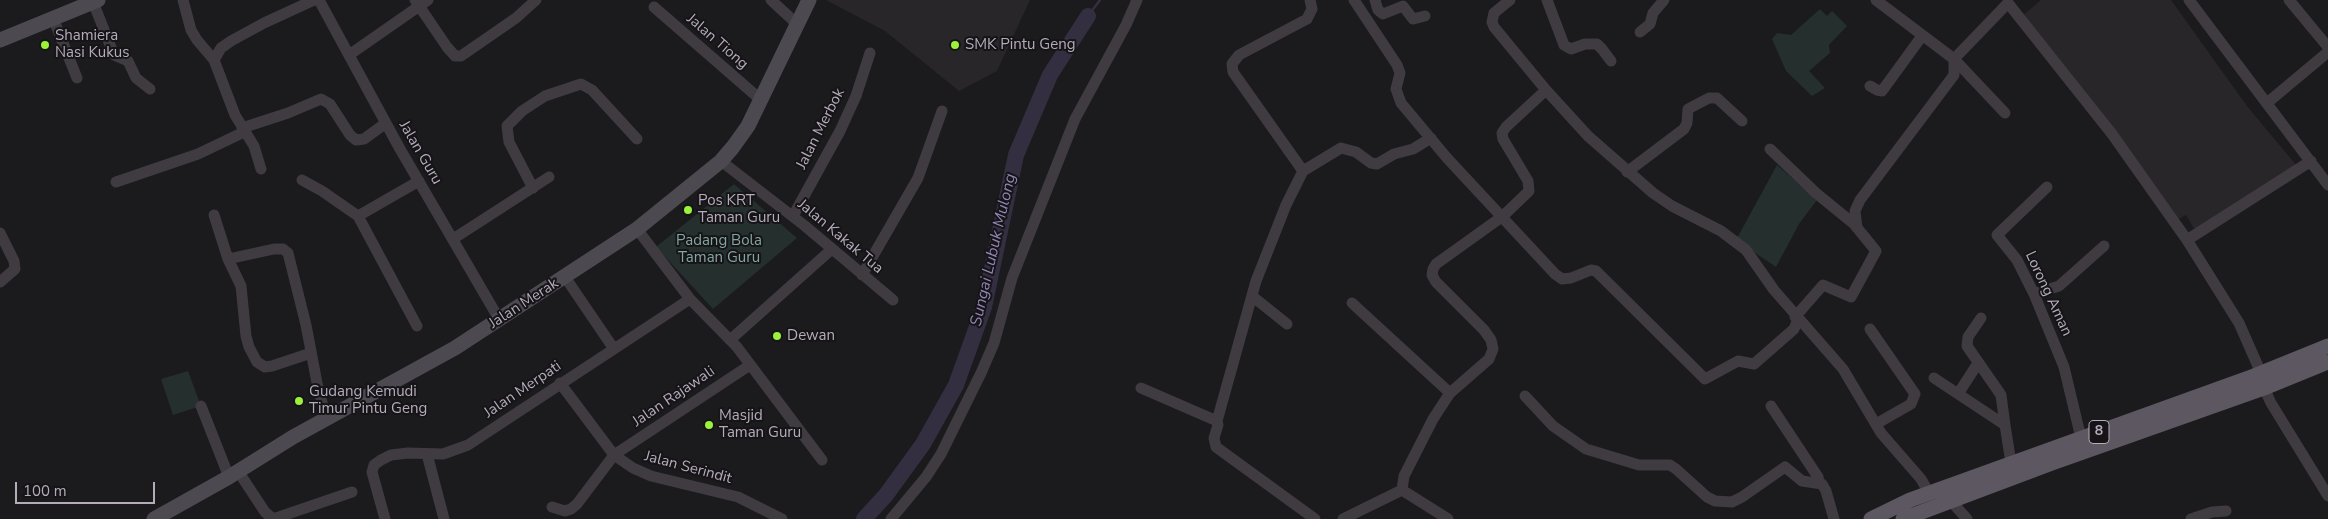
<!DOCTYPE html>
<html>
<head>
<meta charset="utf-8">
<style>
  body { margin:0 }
  #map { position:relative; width:2328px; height:519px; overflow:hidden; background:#1b1a1c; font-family:"Nunito Sans",sans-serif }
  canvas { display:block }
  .scale { position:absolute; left:15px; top:482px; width:140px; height:22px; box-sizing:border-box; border:2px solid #b4acbb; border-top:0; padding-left:6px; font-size:15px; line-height:18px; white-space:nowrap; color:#b4acbb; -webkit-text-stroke:4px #161417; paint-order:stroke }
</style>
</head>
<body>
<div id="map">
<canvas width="2328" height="519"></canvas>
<div class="scale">100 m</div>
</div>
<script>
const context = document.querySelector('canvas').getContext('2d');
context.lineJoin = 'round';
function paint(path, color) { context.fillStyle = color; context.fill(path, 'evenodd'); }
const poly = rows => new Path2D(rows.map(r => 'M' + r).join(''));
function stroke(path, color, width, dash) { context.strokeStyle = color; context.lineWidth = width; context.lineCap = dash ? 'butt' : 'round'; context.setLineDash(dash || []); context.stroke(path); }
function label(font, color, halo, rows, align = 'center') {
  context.font = font + ' "Nunito Sans",sans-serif'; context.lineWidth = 4; context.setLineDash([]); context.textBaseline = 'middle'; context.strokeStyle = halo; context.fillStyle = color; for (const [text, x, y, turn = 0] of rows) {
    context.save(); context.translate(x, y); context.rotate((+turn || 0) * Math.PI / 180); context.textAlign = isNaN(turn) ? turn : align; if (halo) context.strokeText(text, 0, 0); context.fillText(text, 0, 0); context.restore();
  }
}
paint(poly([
  [826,0,1030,0,997,71,959,91,885,31],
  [2041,0,2171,0,2247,106,2297,166,2196,232,2186,215,2177,220,2021,17]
]), '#282629');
paint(poly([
  [1820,9,1827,16,1832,11,1847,26,1829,45,1830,53,1809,71,1825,88,1812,96,1786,71,1772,39,1777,33,1791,35],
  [1777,165,1817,200,1799,224,1776,267,1736,240],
  [734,184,797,238,713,309,656,247],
  [188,371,201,406,173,415,161,379]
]), '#252f2e');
stroke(poly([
  [1088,16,1100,0]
]), '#332f40', 2.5);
stroke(poly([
  [864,519,886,495,923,444,956,385,984,307,1016,155,1050,75,1088,16]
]), '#332f40', 16);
stroke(poly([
  [183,0,191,30,197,40,214,60],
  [319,0,400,149,499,319],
  [415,0,447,47,455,56,461,56,516,18,536,0],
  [771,0,797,24],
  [1354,0,1397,65,1400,73,1396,89,1401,103,1447,158,1555,274,1562,279,1571,278,1591,270,1596,271,1705,379,1738,361,1754,364,1794,329,1798,319],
  [1375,0,1378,10,1383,14,1403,6,1413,19,1425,16],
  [1510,0,1494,13,1492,22,1494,27,1546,90,1588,136,1653,193,1672,206,1721,231,1746,250,1774,290,1843,369,1881,433,1921,479,1929,493],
  [1547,0,1564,45,1571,49,1585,44,1597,44,1602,49,1611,61],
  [2189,0,2328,185],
  [2289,0,2328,47],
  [93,2,114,55,128,61,136,78,150,89],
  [654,7,761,100],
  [53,18,77,78],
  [1640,32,1650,24,1653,13,1664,0],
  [349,55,428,0],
  [1870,86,1877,90,1882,91,1922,36],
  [2267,103,2328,52],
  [2005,113,1954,59,2008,3,2112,134,2187,240,2239,323,2261,373],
  [242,128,288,113,321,99,330,104,350,135,356,140,364,139,386,123],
  [1770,149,1816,193,1854,224,1876,251,1851,297,1823,285,1795,317],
  [721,161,805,226,893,300],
  [261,169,254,146,235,115,214,60,221,48,231,41,264,23,314,0],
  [1303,171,1341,148,1356,152,1371,163,1377,164,1394,154,1413,149,1431,138],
  [1627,172,1684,129,1687,123,1688,109,1709,98,1717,98,1742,121],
  [302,180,322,191,358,216,417,326],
  [116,182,198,154,244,132],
  [2047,187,1997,235,2017,260,2034,294,2064,367,2081,438],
  [533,188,509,142,507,126,522,111,545,96,581,84,592,90,637,139],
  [214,215,228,259,241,286,246,336,249,347,257,362,265,367,272,366,311,353],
  [358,216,419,181],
  [793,216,840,131,856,96,870,53],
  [1857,228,1855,211,1860,200,1954,75,1954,59,1876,0],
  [637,229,690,299,737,347,822,460],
  [0,233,14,261,15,269,0,282],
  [453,239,549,177],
  [2187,240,2311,161],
  [228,259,274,249,283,249,288,253,306,325,317,383,326,418],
  [862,275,918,178,942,111],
  [565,277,614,349],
  [2034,294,2059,286,2104,246],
  [1252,296,1287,324],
  [1352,303,1450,393],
  [1981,318,1968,337,1967,346,2001,395,2005,425],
  [1870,329,1915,394,1911,404,1876,424],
  [730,340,832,249],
  [1934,378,2005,425,2011,463],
  [560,383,614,455,633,468,651,476,738,497,782,519],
  [1141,388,1217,421,1218,425,1214,438,1216,447,1315,519],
  [2264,388,2271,403,2328,496],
  [1958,394,1978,363],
  [1525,396,1553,426,1586,449,1639,465,1670,465,1676,469,1707,497,1715,501,1732,502,1742,497,1785,467,1802,481,1822,484,1826,491,1834,519],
  [201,406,229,477],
  [1771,406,1818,477,1819,483],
  [1217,421,1256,281,1286,205,1303,171,1233,72,1232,64,1239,55,1307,19,1312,9,1310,0],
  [427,454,444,519],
  [238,471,265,512,273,519,352,492],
  [1402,490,1404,476,1433,419,1450,393,1489,359,1493,349,1491,340,1484,330,1436,282,1432,275,1433,269,1436,264,1503,216,1529,191,1528,181,1503,139,1502,133,1506,127,1546,90],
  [1402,490,1448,519],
  [1950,500,1967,519],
  [552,507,565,511,571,509,577,504,614,455,750,365],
  [385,519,372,472,374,465,381,460,391,455,408,453,443,454,468,445,690,299],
  [891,519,926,477,941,454,981,373,994,343,1012,278,1075,119,1126,25,1137,0],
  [1343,519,1402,490],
  [2191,519,2212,512,2226,511]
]), '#3f3b41', 11);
stroke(poly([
  [0,40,98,0],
  [154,519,229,477,293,437,455,348,637,229,721,161,733,147,748,126,809,0]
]), '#4d4951', 15);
stroke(poly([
  [1871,519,1910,500,2254,376,2328,346],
  [1903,519,2052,463,2264,388,2328,362]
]), '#5c5760', 15);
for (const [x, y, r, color] of [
  [45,45,5,"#9cf23b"],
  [955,45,5,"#9cf23b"],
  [688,210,5,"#9cf23b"],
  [777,336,5,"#9cf23b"],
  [299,401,5,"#9cf23b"],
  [709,425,5,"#9cf23b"]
]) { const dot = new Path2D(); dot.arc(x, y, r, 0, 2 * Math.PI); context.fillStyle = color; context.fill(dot); stroke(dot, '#161417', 2); }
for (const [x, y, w] of [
  [2099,432,20]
]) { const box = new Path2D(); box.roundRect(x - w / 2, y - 11.5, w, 23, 4); context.fillStyle = '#161417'; context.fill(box); stroke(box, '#b4acbb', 1); }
label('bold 14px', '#b4acbb', null, [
  ["8",2099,432]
]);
label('15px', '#b4acbb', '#161417', [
  ["Shamiera",55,36],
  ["Nasi Kukus",55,53],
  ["SMK Pintu Geng",965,45],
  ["Pos KRT",698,201],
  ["Taman Guru",698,218],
  ["Dewan",787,336],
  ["Gudang Kemudi",309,392],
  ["Timur Pintu Geng",309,409],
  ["Masjid",719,416],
  ["Taman Guru",719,433]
], 'left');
label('15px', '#b4acbb', '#161417', [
  ["Jalan Tiong",717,42,41],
  ["Jalan Merbok",821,129,-63],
  ["Jalan Guru",420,153,60],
  ["Jalan Kakak Tua",840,237,40],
  ["Lorong Aman",2048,294,65],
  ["Jalan Merak",524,304,-33],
  ["Jalan Merpati",523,390,-34],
  ["Jalan Rajawali",674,397,-34],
  ["Jalan Serindit",688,468,15]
]);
label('15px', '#83a6a2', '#161417', [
  ["Padang Bola",719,241],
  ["Taman Guru",719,258]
]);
label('italic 16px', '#9284b6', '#161417', [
  ["Sungai Lubuk Mulong",994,250,-77]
]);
</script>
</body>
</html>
